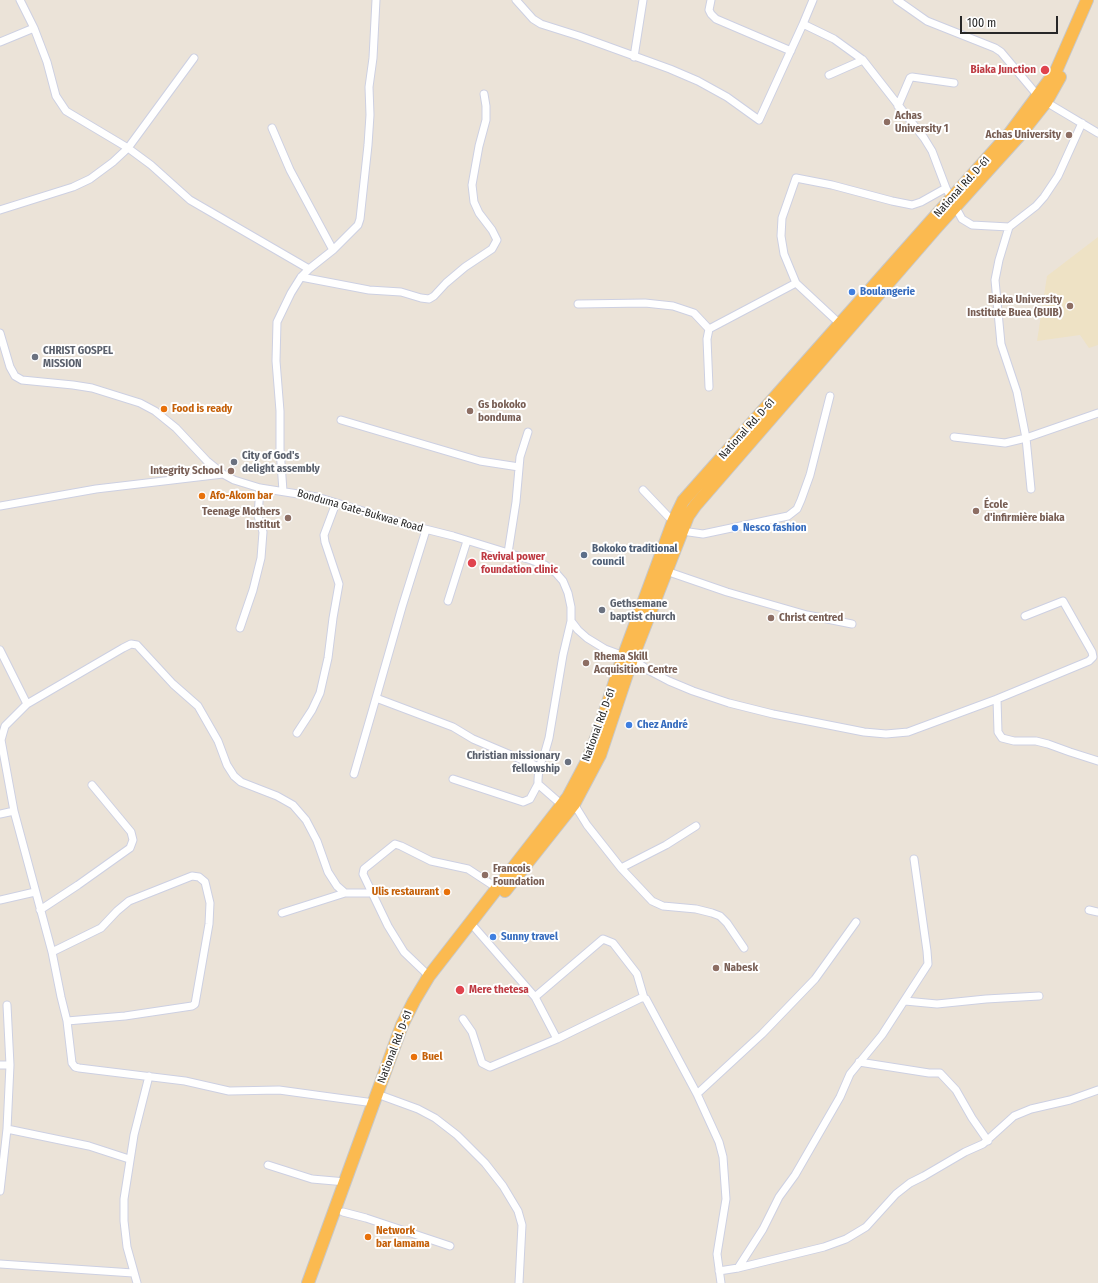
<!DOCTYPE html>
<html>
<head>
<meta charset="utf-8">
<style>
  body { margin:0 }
  #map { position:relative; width:1098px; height:1283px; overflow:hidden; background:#ebe3d8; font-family:"Fira Sans Condensed",sans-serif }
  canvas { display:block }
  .scale { position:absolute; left:960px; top:16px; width:98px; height:18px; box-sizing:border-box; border:2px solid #272727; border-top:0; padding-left:5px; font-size:12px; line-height:14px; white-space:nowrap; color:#272727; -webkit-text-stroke:3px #fff; paint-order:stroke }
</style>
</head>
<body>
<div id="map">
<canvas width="1098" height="1283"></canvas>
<div class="scale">100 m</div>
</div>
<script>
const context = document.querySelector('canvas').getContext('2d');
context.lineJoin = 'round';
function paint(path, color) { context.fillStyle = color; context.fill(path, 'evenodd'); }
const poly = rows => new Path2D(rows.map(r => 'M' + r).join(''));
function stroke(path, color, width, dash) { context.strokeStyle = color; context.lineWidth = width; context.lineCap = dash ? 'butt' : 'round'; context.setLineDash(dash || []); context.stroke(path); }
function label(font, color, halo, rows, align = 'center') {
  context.font = font + ' "Fira Sans Condensed",sans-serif'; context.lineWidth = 4; context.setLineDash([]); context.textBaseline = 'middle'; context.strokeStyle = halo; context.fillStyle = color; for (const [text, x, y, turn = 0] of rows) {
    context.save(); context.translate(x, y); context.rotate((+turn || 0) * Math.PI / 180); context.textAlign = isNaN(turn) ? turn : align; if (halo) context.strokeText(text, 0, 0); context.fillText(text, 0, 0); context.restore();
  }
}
paint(poly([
  [1098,237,1098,345,1089,348,1080,335,1037,341,1047,276]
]), '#eee2c5');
const minor = poly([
  [20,0,34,28,47,62,56,96,66,111,128,148,151,165,190,200,309,269,301,277,291,293,277,322,276,361,280,411,280,449,283,491],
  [516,0,533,19,541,24,579,36,670,69,698,81,727,97,759,120,803,24,834,39,863,60,924,138,932,151,946,188,956,208,962,219,972,225,1009,227,1036,206,1044,197,1058,176,1082,123],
  [711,0,709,10,711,14,716,19,791,51],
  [897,0,927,21,995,48,1001,52,1038,96,1046,102,1098,133],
  [803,24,813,0],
  [0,42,34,28],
  [634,57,643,0],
  [829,75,863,60],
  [898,106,910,78,912,77,954,83],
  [272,128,290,170,333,250],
  [0,210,73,187,90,179,113,162,128,148,194,58],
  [1009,227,999,260,995,280,1001,344,1017,392,1026,438,1031,489],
  [309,269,333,250,358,225,360,219,368,145,370,115,369,87,373,58,376,0],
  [301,277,369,290,401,292,421,298,429,299,434,296,446,283,465,267,492,249,497,240,492,230,479,213,474,202,472,185,479,146,486,120,486,106,484,94],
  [578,304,645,303,673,306,694,313,709,329],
  [840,324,796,283,784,254,781,236,782,218,796,178,832,185,892,201,912,205,921,202,946,188],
  [0,333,10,367,15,376,22,380,73,385,92,388,140,403,155,411,176,428,207,461,223,474,234,480,260,488,317,497,409,525,453,536,531,560,545,565,556,573,563,581,568,593,571,607,571,621,578,630,587,638,605,649,632,659,648,670,669,681,693,691,729,703,773,714,864,732,886,734,908,732,997,699,1089,661,1093,657,1092,652,1063,601,1025,616],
  [709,387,707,339,709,329,796,283],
  [341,420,480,461,519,467],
  [954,437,1005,443,1026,438,1098,413],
  [643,490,682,531,703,534,788,516,797,509,801,500,810,475,830,396],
  [0,506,96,489,223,474],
  [426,530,402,607,376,698,453,727,473,739,539,767],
  [508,553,516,502,520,457,528,432],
  [666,571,727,592,807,615,852,624],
  [448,601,467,541],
  [240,628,253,590,261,558,263,532,258,516,260,488],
  [0,650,27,704,5,726,1,740,14,811,52,952,61,997,67,1021,72,1063,75,1067,79,1068,185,1081,229,1091,279,1090,374,1103],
  [997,699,998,732,1002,738,1014,741,1036,741,1048,744,1070,752,1098,761],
  [27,704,123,648,131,644,137,645,173,684,198,706,218,741,227,765,234,776,241,782,277,796,293,805,306,820,317,841,328,872,337,886,345,893,371,893],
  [297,733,312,710,320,693,328,658,333,618,339,584,325,542,324,535,336,503],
  [354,774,376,698],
  [453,779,523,802,530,799,538,784],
  [574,804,587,825,621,868,652,901,663,906,696,909,712,913,720,916,727,923,744,948],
  [562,805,538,784,538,780,539,767,545,752,549,738,563,655,571,621],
  [0,814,14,811],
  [621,868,666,845,696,826],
  [0,900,35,892],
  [40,910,78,885,130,848,133,840,131,832,92,785],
  [1089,910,1098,912],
  [282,913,345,893],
  [475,928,535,997,557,1039,641,998,644,998,646,999,697,1094,719,1142,723,1157,726,1199,717,1254,721,1283],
  [52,952,101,928,117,911,129,901,192,876,199,877,205,882,210,903,209,924,195,1004,192,1006,125,1016,67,1021],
  [429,976,404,952,388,926,363,874,364,869,395,844,401,846,431,861,468,869,497,888],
  [535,997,603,939,613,943,637,974,644,998],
  [905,1001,937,1004,986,999,1039,996],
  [463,1019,472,1032,482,1063,490,1067,557,1039],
  [859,1062,929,1073,940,1073,956,1090,972,1118,988,1141],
  [0,1065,10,1065],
  [377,1094,418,1109,435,1118,457,1135,485,1163,503,1186,518,1211,522,1225,519,1283],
  [697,1094,762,1034,815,979,856,922],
  [7,1129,89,1146,129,1159],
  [268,1165,312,1179,346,1182],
  [0,1191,7,1129,10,1065,7,1005],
  [343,1212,366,1218,450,1246],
  [0,1264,133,1273],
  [738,1268,763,1229,779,1197,795,1175,840,1097,850,1074,882,1035,928,964,927,951,914,859],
  [719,1271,738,1268,824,1247,846,1239,866,1227,896,1194,910,1183,924,1176,965,1152,983,1144,1014,1116,1031,1109,1070,1100,1098,1090],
  [137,1283,127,1247,124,1221,124,1199,134,1135,149,1076]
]);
const trunk = poly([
  [505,891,574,804,600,755,632,659,688,516,695,506,936,228,1019,136,1046,102,1060,77],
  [308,1283,402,1025,414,1001,429,976,568,797,587,761,597,736,621,663,673,522,683,501,932,220,1010,133,1056,71,1087,0]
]);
stroke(minor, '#cdd0e2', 9);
stroke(trunk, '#c7c7c7', 14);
stroke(minor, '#fff', 7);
stroke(trunk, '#fbba50', 12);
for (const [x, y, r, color] of [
  [1045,70,5,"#e0444e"],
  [887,122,4,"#8d6e63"],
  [1069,135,4,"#8d6e63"],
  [852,292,4,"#3f7fe0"],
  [1070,306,4,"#8d6e63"],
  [35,357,4,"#6b7280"],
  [164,409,4,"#e8710a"],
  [470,411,4,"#8d6e63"],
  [234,462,4,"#6b7280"],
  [231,471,4,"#8d6e63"],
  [202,496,4,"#e8710a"],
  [976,511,4,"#8d6e63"],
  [288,518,4,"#8d6e63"],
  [735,528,4,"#3f7fe0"],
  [584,555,4,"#5c6f8a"],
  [472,563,5,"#e0444e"],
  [602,610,4,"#6b7280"],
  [771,618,4,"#8d6e63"],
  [586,663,4,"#8d6e63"],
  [629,725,4,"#3f7fe0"],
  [568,762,4,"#6b7280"],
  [485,875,4,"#8d6e63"],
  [447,892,4,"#e8710a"],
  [493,937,4,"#3f7fe0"],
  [716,968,4,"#8d6e63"],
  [460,990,5,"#e0444e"],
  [414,1057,4,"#e8710a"],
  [368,1237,4,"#e8710a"]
]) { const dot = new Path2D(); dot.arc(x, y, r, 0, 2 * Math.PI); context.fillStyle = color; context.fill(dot); stroke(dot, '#fff', 1.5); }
label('bold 11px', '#be3a42', '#fff', [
  ["Biaka Junction",1036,70,"right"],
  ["Revival power",481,557],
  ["foundation clinic",481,570],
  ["Mere thetesa",469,990]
], 'left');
label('bold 11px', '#785e54', '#fff', [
  ["Achas",895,116],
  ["University 1",895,129],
  ["Achas University",1061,135,"right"],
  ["Biaka University",1062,300,"right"],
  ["Institute Buea (BUIB)",1062,313,"right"],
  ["Gs bokoko",478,405],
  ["bonduma",478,418],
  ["Integrity School",223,471,"right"],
  ["École",984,505],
  ["d'infirmière biaka",984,518],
  ["Teenage Mothers",280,512,"right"],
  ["Institut",280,525,"right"],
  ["Christ centred",779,618],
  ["Rhema Skill",594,657],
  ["Acquisition Centre",594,670],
  ["Francois",493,869],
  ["Foundation",493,882],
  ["Nabesk",724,968]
], 'left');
label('11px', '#272727', '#fff', [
  ["National Rd. D-61",962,187,-48],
  ["National Rd. D-61",747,429,-48],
  ["Bonduma Gate-Bukwae Road",360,511,16],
  ["National Rd. D-61",599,725,-70],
  ["National Rd. D-61",395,1047,-69]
]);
label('bold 11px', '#366cbe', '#fff', [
  ["Boulangerie",860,292],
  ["Nesco fashion",743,528],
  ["Chez André",637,725],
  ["Sunny travel",501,937]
], 'left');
label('bold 11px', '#5b616d', '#fff', [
  ["CHRIST GOSPEL",43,351],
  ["MISSION",43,364],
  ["City of God's",242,456],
  ["delight assembly",242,469],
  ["Gethsemane",610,604],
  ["baptist church",610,617],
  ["Christian missionary",560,756,"right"],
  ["fellowship",560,769,"right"]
], 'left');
label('bold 11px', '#c56008', '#fff', [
  ["Food is ready",172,409],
  ["Afo-Akom bar",210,496],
  ["Ulis restaurant",439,892,"right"],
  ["Buel",422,1057],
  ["Network",376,1231],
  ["bar lamama",376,1244]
], 'left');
label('bold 11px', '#4e5e75', '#fff', [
  ["Bokoko traditional",592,549],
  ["council",592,562]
], 'left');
</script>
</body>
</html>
